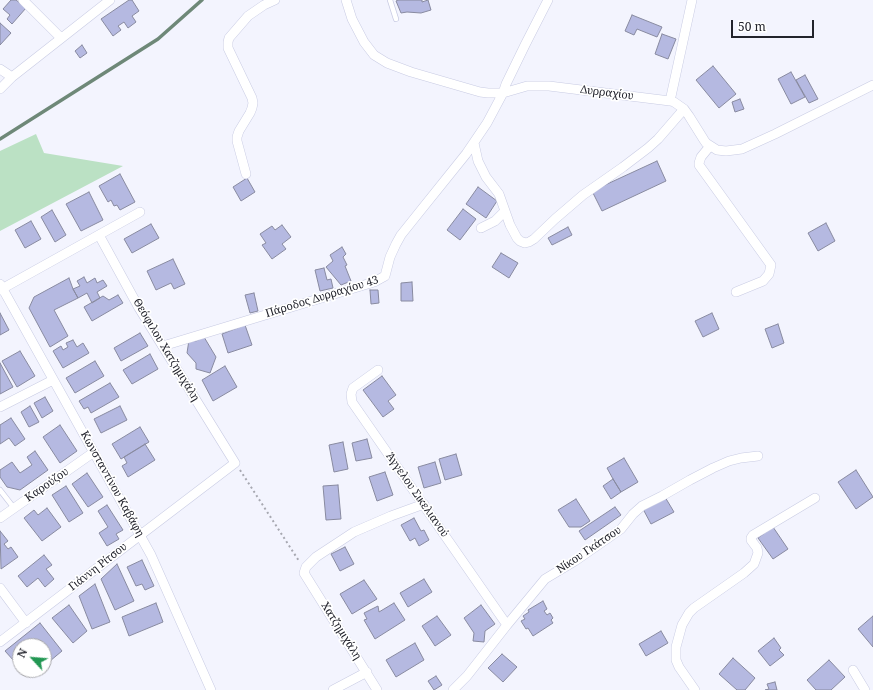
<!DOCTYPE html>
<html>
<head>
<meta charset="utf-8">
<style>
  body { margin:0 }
  #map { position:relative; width:873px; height:690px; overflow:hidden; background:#f3f4fe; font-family:"Noto Serif",serif }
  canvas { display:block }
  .north { position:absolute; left:12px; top:638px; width:40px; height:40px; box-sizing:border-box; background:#fff; border:1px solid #a7a7ab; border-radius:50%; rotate:296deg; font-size:11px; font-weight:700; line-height:16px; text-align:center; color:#22232c }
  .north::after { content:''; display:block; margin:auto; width:14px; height:18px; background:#229753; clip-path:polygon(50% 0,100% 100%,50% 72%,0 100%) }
  .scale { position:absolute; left:731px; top:20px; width:83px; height:18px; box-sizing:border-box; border:2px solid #22232c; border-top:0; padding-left:5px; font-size:12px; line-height:14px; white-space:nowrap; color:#22232c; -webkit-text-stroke:3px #fff; paint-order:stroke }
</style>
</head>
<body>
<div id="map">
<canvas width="873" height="690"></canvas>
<div class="north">N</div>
<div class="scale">50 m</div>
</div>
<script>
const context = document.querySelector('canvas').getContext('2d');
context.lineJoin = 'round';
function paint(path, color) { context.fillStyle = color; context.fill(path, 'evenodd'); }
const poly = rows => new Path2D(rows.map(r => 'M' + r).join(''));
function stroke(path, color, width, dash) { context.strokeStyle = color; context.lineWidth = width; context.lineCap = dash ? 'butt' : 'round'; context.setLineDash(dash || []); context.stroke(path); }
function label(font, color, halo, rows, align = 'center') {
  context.font = font + ' "Noto Serif",serif'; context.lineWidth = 3.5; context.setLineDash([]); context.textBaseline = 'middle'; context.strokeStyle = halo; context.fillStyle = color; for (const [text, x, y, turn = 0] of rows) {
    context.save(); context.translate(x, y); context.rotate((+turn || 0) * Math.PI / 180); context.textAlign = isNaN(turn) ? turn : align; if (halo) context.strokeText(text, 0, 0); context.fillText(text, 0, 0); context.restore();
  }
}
paint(poly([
  [36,134,44,153,123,166,0,231,0,151]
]), '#bbe1c4');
stroke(poly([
  [0,139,158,39,202,0]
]), '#6e8878', 3.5);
const building = poly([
  [11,0,16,0,26,8,12,24,7,19,10,15,3,9,11,0],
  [129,0,132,0,139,11,132,16,136,22,128,28,124,22,118,26,121,30,113,36,101,19,129,0],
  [398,0,422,0,422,2,428,0,431,10,421,13,407,12,401,13,396,1,398,0],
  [632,15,662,27,657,37,637,29,634,35,625,31,632,15],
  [0,23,11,33,0,45,0,23],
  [662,34,676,39,668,59,655,54,662,34],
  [82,45,87,53,80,58,75,51,82,45],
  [713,66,736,94,719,108,696,80,713,66],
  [791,72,805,97,791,104,778,79,791,72],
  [805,75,818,99,809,103,796,80,805,75],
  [740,99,744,109,735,112,732,102,740,99],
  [657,161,666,181,602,211,592,191,657,161],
  [120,174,135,202,120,210,117,205,114,206,111,200,108,202,99,186,120,174],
  [247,178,255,192,241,201,233,187,247,178],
  [478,187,497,201,486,218,466,204,478,187],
  [89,192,103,220,81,231,66,204,89,192],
  [463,209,476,219,460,240,447,230,463,209],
  [52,210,66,235,55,242,41,217,52,210],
  [31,221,41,239,25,248,15,230,31,221],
  [826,223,835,241,818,251,808,233,826,223],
  [151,224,159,238,132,253,124,239,151,224],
  [282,225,291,237,282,244,286,249,272,259,262,245,266,243,260,234,272,226,275,230,282,225],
  [568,227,572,235,552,245,548,238,568,227],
  [342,247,346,254,343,257,347,265,345,266,351,281,341,285,326,267,333,261,330,255,342,247],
  [501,253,518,263,509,278,492,267,501,253],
  [173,259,185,284,174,289,171,283,156,290,147,271,173,259],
  [324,268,327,280,331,279,333,288,320,291,315,270,324,268],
  [84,277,87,283,95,278,97,283,103,280,107,286,97,292,100,298,92,303,87,293,78,298,73,289,80,286,77,281,84,277],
  [69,278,73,289,78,298,54,310,68,336,50,347,29,308,34,297,69,278],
  [412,282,413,301,401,301,401,283,412,282],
  [370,290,378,290,379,303,371,304,370,290],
  [254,293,258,311,250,313,245,295,254,293],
  [118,295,123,303,92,321,84,307,103,296,109,300,118,295],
  [0,313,9,330,0,335,0,313],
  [712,313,719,329,703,337,695,321,712,313],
  [778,324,784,343,772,348,765,329,778,324],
  [245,325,252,345,228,353,222,334,245,325],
  [140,333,148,346,121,361,114,348,140,333],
  [204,337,216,357,210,373,196,369,196,363,187,353,189,340,196,341,204,337],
  [73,340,77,347,83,343,89,353,63,368,53,351,61,346,63,350,68,347,66,343,73,340],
  [20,351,35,376,17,387,2,361,20,351],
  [150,354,158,369,132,384,123,370,150,354],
  [95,361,104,376,75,393,66,378,95,361],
  [0,363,13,387,0,394,0,363],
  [225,366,237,387,213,401,202,380,225,366],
  [382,376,396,395,388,401,394,409,383,417,363,390,382,376],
  [110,383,119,397,91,413,88,407,84,409,79,401,110,383],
  [45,397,53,411,42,418,34,403,45,397],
  [30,406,39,422,29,427,21,412,30,406],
  [120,406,127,420,101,433,94,419,120,406],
  [11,418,25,439,15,446,9,438,0,444,0,425,11,418],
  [60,425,77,451,60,463,43,437,60,425],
  [140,427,149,442,121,459,112,444,140,427],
  [367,439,372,458,356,461,352,443,367,439],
  [343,442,348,469,334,472,329,445,343,442],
  [145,444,155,460,128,477,122,466,127,463,124,457,145,444],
  [35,451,48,470,20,490,7,487,0,477,0,470,12,462,20,473,32,465,27,457,35,451],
  [456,454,462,475,445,480,439,459,456,454],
  [624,458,638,482,621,492,613,479,607,468,624,458],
  [435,462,441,483,424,488,418,467,435,462],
  [856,470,873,497,856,509,838,482,856,470],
  [385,472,393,495,377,501,369,477,385,472],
  [87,473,103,497,88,507,72,484,87,473],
  [613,479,621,492,611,499,603,486,613,479],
  [338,485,341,519,326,520,323,486,338,485],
  [66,486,83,513,69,522,52,495,66,486],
  [665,497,674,512,651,524,643,509,665,497],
  [576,499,590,521,581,527,569,527,558,510,576,499],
  [107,505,123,530,116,534,119,539,107,546,99,533,108,527,98,511,107,505],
  [615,507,621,515,585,540,579,531,615,507],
  [47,508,61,527,42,541,24,518,34,510,38,515,47,508],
  [414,518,421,531,424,530,429,540,419,546,415,538,410,541,401,525,414,518],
  [773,527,788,549,773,559,758,538,773,527],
  [0,531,8,541,4,544,8,549,11,547,18,557,1,569,0,531],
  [345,547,354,564,340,571,331,554,345,547],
  [44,555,52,565,46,569,54,579,45,587,38,578,27,587,18,576,44,555],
  [142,560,154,586,145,590,142,584,136,586,127,567,142,560],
  [117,564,134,601,115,610,101,579,117,564],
  [424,579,432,592,408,607,400,593,424,579],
  [364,580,377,599,352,614,340,594,364,580],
  [95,584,110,622,92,629,79,596,95,584],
  [543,601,547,609,544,611,547,615,550,613,553,618,551,620,553,623,533,636,528,628,526,629,521,621,525,619,523,616,529,612,528,610,543,601],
  [156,603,163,622,129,636,122,617,156,603],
  [394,603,405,620,375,639,364,620,367,619,364,613,378,606,379,612,394,603],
  [69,605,87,631,73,643,52,618,69,605],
  [481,605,495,624,485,631,484,642,473,641,474,633,464,618,481,605],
  [437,616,451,635,435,646,422,626,437,616],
  [873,616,873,647,858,629,873,616],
  [40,623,62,651,50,661,44,654,44,646,20,646,20,660,18,657,14,661,5,651,40,623],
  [661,631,668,643,646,656,639,644,661,631],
  [774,638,781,648,779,650,784,655,770,666,758,651,774,638],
  [415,643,424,660,396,677,386,660,415,643],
  [502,654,517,667,503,682,488,668,502,654],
  [733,658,755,678,745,690,737,690,719,674,733,658],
  [829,660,845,677,831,690,816,690,807,680,829,660],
  [436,676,442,685,434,690,428,681,436,676],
  [775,682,777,690,765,690,769,689,767,684,775,682]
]);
paint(building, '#b5b9e1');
stroke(building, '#888aa0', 1);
const service = poly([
  [390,0,396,19],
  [0,490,14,508]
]);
const minor = poly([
  [23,0,61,38],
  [346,0,352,19,364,42,374,55,387,63,411,72,480,92,488,93,503,93,527,86,549,86,670,101,674,102,684,109,689,116,704,140,706,143,717,150,726,151,742,149,775,134,873,85],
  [0,69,12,77],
  [0,89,12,77,110,0],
  [670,101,692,0],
  [474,143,478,161,486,177,499,194,510,225,517,238,520,241,525,243,529,242,534,239,555,219,583,195,623,167,648,148,658,139,684,109],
  [710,146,701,157,699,163,699,165,771,265,769,274,763,281,736,292],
  [246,174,237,141,237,137,239,131,250,113,252,108,253,103,252,98,228,48,228,42,229,38,248,16,264,5,275,0],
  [481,228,495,221,505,211],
  [0,284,151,555,211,690],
  [0,290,140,212],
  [163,346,374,282,385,276,390,257,396,244,401,235,421,210,466,154,487,123,503,93,506,84,525,45,548,0],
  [378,370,353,388,351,394,352,402,507,625],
  [0,407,53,380],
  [0,518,94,452],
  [0,588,26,623],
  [0,642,235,463,139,308,99,235],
  [853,670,865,690],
  [333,690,367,672],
  [377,690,304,573,306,567,316,557,354,532,391,516,424,504],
  [453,690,467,676,507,625,545,579,575,561,621,529,633,514,642,506,662,496,690,480,713,468,729,461,741,458,758,456],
  [695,690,679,667,676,660,676,647,682,625,689,613,694,608,744,573,754,564,758,553,757,548,751,540,751,538,753,535,815,498]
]);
stroke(service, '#c8cbe3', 6);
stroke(minor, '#c8cbe3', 10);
stroke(poly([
  [240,470,299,561]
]), '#a7a8b1', 2, [2, 3]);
stroke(service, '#fff', 4.5);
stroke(minor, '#fff', 9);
label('11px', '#22232c', '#fff', [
  ["Δυρραχίου",607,93,7],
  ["Πάροδος Δυρραχίου 43",322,297,-17],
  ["Θεόφιλου Χατζημιχάλη",166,350,59],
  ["Κωνσταντίνου Καβάφη",112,484,61],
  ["Καρούζου",47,485,-35],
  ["Άγγελου Σικελιανού",417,495,55],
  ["Νίκου Γκάτσου",589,550,-34],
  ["Γιάννη Ρίτσου",98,567,-38],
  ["Χατζημιχάλη",341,631,58]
]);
</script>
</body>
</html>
